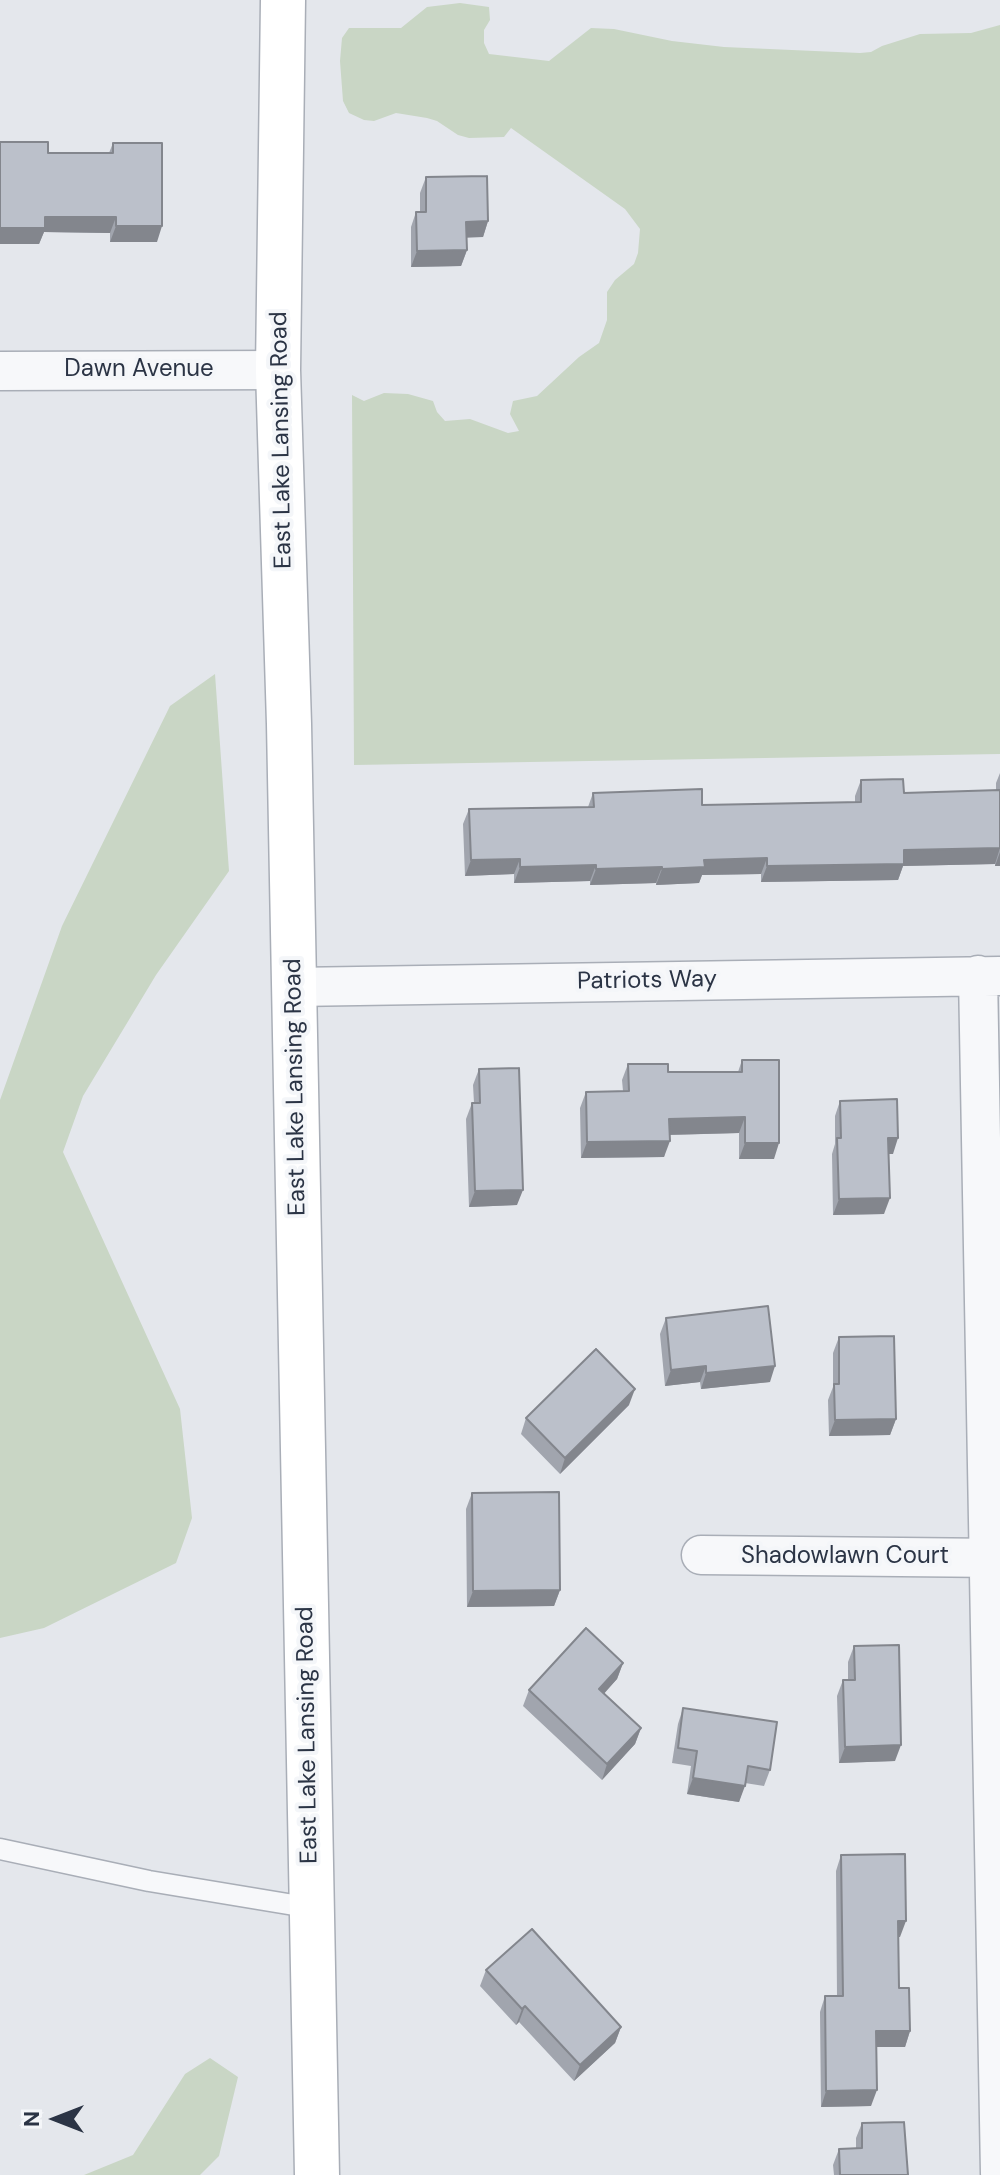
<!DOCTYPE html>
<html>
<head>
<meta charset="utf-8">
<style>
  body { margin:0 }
  #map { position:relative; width:1000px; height:2175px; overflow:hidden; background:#e4e7ec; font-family:"DM Sans",sans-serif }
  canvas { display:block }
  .north { position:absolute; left:16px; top:2079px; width:80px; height:80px; -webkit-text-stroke:6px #f4f6f9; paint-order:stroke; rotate:270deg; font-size:22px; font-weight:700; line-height:32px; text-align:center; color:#2b3445 }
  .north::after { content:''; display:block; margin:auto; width:28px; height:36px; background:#2b3445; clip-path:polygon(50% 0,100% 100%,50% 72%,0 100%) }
</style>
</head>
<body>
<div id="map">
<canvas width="1000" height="2175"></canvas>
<div class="north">N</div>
</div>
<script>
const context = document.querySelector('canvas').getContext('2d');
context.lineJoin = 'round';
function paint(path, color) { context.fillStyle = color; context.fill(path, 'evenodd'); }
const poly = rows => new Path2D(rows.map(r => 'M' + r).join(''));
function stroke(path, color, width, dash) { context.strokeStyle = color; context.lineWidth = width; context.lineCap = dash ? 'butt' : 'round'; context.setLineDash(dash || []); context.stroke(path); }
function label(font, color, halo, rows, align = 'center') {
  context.font = font + ' "DM Sans",sans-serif'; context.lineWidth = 8; context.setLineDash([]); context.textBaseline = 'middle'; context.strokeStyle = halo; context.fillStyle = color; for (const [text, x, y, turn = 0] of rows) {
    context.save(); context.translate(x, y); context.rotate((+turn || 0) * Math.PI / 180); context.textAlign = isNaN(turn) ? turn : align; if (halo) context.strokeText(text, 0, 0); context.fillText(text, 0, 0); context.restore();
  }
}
paint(poly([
  [460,3,489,7,490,20,484,30,484,43,489,54,549,61,591,28,614,29,672,41,724,47,860,53,871,52,882,46,920,34,971,33,1000,25,1000,754,354,765,352,395,364,401,384,393,408,394,433,401,437,412,445,421,470,419,508,433,519,431,510,414,513,401,537,396,579,357,599,343,607,320,607,292,615,280,634,264,638,253,640,229,625,209,511,128,504,137,469,138,458,135,437,121,427,118,396,113,374,121,364,120,349,113,343,101,340,61,342,38,349,28,401,28,427,7],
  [215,674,229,871,156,975,83,1096,63,1152,180,1409,192,1518,176,1563,44,1628,0,1638,0,1100,62,926,170,706],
  [210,2058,238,2077,219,2156,200,2175,84,2175,133,2155,185,2074]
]), '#c9d6c5');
const lane = poly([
  [0,1849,149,1881,312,1908]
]);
const street = poly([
  [0,371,278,370],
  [978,975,1000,2173],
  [294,987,1000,976],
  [701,1555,1000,1558]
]);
const secondary = poly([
  [283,0,278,370,289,724,317,2175]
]);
stroke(lane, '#a9aeb7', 23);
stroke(street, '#a9aeb7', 41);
stroke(secondary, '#a9aeb7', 47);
stroke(lane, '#f7f8fa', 20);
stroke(street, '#f7f8fa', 38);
stroke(secondary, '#fff', 44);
paint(poly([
  [113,143,157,242,110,242,110,233,44,232,39,244,0,244,109,153],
  [426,177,488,221,483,237,466,237,467,250,461,266,411,267,411,227,416,212,420,212,420,193],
  [1000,773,1000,866,995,866,995,864,903,866,898,880,761,882,761,874,702,875,699,883,656,885,656,883,590,885,590,881,514,883,514,874,465,876,463,824,469,809,588,807,593,793,702,805,855,802,855,796,861,780,904,793,996,790,996,783],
  [742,1060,774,1159,739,1159,739,1133,669,1135,664,1157,581,1158,580,1108,586,1092,623,1091,622,1080,628,1064,668,1072,738,1072],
  [479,1069,517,1205,469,1207,466,1119,472,1103,474,1103,473,1085],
  [840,1101,893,1154,888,1154,884,1214,833,1215,832,1154,835,1144,835,1116],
  [666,1318,770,1382,701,1389,700,1382,665,1386,660,1334],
  [839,1337,896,1419,890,1435,829,1436,828,1400,833,1387,833,1353],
  [629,1405,560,1474,521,1434,526,1418],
  [472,1493,560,1590,554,1606,467,1607,466,1509],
  [854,1646,895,1761,839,1763,837,1696,843,1680,848,1680,848,1662],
  [623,1663,617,1679,604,1693,641,1728,635,1744,602,1780,523,1706,529,1690],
  [683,1708,770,1770,764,1786,745,1783,739,1802,687,1794,691,1766,672,1763,678,1724],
  [841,1855,900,1937,899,1937,899,1988,910,2031,905,2047,876,2047,871,2106,821,2107,820,2012,825,1996,837,1996,836,1871],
  [486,1970,621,2027,615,2043,574,2081,519,2022,516,2025,480,1986],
  [862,2123,908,2175,834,2175,833,2165,839,2149,856,2149,856,2138]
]), '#a1a5ae');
paint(poly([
  [45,217,116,217,110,233,44,232,39,244,0,244,0,228],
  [488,221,483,237,460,238,466,222],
  [116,226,162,226,157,242,110,242],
  [467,250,461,266,411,267,417,251],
  [1000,848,995,864,903,866,898,880,761,882,767,866,904,850],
  [1000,852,1000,866,995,866],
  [767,858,761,874,702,875,699,883,656,885,662,869,704,860],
  [520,859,514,874,465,876,471,860],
  [596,865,590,881,514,883,520,867],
  [662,867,656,883,590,885,596,869],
  [745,1117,739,1133,663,1135,669,1119],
  [888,1138,898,1138,893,1154,882,1154],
  [670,1141,664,1157,581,1158,587,1142],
  [745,1143,779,1143,774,1159,739,1159],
  [523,1190,517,1205,469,1207,475,1191],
  [890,1198,884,1214,833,1215,839,1199],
  [706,1366,700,1382,665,1386,671,1370],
  [775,1366,770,1382,701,1389,706,1373],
  [635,1389,629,1405,560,1474,565,1458],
  [896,1419,890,1435,829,1436,835,1420],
  [560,1590,554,1606,467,1607,473,1591],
  [623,1663,617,1679,594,1705,599,1689],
  [641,1728,635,1744,602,1780,607,1764],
  [901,1745,895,1761,839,1763,845,1747],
  [693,1778,745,1786,739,1802,687,1794],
  [898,1921,906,1921,900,1937,893,1937],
  [525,2006,519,2022,516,2025,522,2009],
  [621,2027,615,2043,574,2081,580,2065],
  [876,2031,910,2031,905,2047,870,2047],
  [877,2090,871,2106,821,2107,826,2091]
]), '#83868d');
const building = poly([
  [0,142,48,142,48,153,113,153,113,143,162,143,162,226,116,226,116,217,45,217,45,228,0,228,0,142],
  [487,176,488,221,466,222,467,250,417,251,416,212,426,212,426,177,487,176],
  [903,779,904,793,1000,790,1000,848,904,850,904,864,767,866,767,858,704,860,705,867,662,869,662,867,596,869,596,865,520,867,520,859,471,860,469,809,594,807,593,793,702,789,702,805,861,802,861,780,903,779],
  [742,1060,779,1060,779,1143,745,1143,745,1117,669,1119,670,1141,587,1142,586,1092,629,1091,628,1064,668,1064,668,1072,742,1072,742,1060],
  [519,1068,523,1190,475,1191,472,1103,480,1103,479,1069,519,1068],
  [897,1099,898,1138,888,1138,890,1198,839,1199,837,1138,841,1138,840,1101,897,1099],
  [768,1306,775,1366,706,1373,706,1366,671,1370,666,1318,768,1306],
  [894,1336,896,1419,835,1420,834,1384,839,1384,839,1337,894,1336],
  [596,1349,635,1389,565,1458,526,1418,596,1349],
  [559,1492,560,1590,473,1591,472,1493,559,1492],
  [586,1628,623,1663,599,1689,641,1728,607,1764,529,1690,586,1628],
  [899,1645,901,1745,845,1747,843,1680,855,1680,854,1646,899,1645],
  [683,1708,777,1722,770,1770,748,1766,745,1786,693,1778,697,1751,678,1748,683,1708],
  [905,1854,906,1921,898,1921,899,1988,909,1988,910,2031,876,2031,877,2090,826,2091,825,1996,843,1996,841,1855,905,1854],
  [532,1929,621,2027,580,2065,525,2006,522,2009,486,1970,532,1929],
  [904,2122,908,2175,840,2175,839,2149,862,2148,862,2123,904,2122]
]);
paint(building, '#bbc0ca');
stroke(building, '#83868d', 2);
label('24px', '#2b3445', '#f4f6f9', [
  ["Dawn Avenue",139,370],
  ["East Lake Lansing Road",282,440,-91],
  ["Patriots Way",647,981,-1],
  ["East Lake Lansing Road",296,1087,-91],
  ["Shadowlawn Court",845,1557],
  ["East Lake Lansing Road",308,1735,-91]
]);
</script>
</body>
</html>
